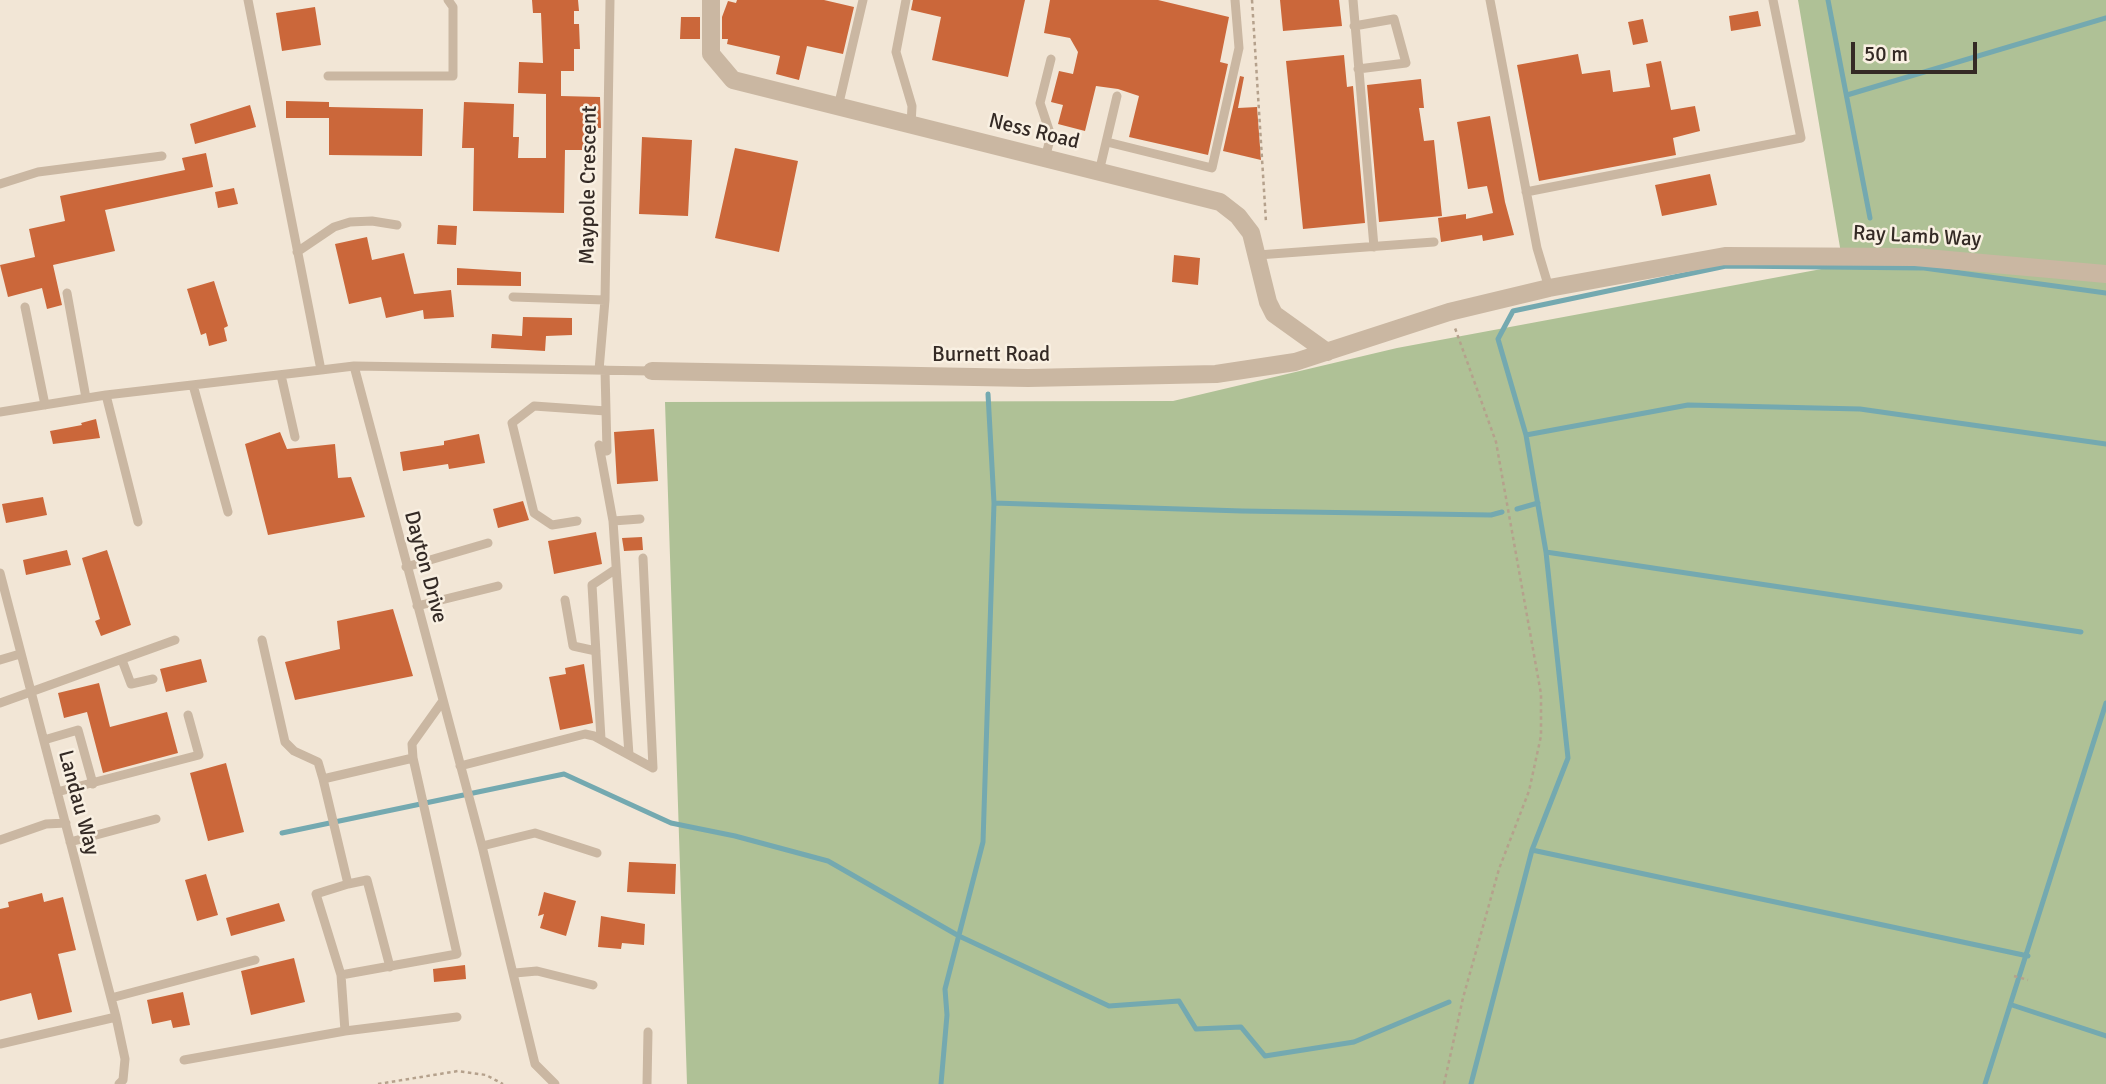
<!DOCTYPE html>
<html>
<head>
<meta charset="utf-8">
<style>
  body { margin:0 }
  #map { position:relative; width:2106px; height:1084px; overflow:hidden; background:#f2e6d6; font-family:Signika,sans-serif }
  canvas { display:block }
  .scale { position:absolute; left:1851px; top:42px; width:126px; height:32px; box-sizing:border-box; border:4px solid #342a25; border-top:0; padding-left:9px; font-size:21px; line-height:24px; white-space:nowrap; color:#342a25; -webkit-text-stroke:5px #f9f0e2; paint-order:stroke }
</style>
</head>
<body>
<div id="map">
<canvas width="2106" height="1084"></canvas>
<div class="scale">50 m</div>
</div>
<script>
const context = document.querySelector('canvas').getContext('2d');
context.lineJoin = 'round';
function paint(path, color) { context.fillStyle = color; context.fill(path, 'evenodd'); }
const poly = rows => new Path2D(rows.map(r => 'M' + r).join(''));
function stroke(path, color, width, dash) { context.strokeStyle = color; context.lineWidth = width; context.lineCap = dash ? 'butt' : 'round'; context.setLineDash(dash || []); context.stroke(path); }
function label(font, color, halo, rows, align = 'center') {
  context.font = font + ' Signika,sans-serif'; context.lineWidth = 5; context.setLineDash([]); context.textBaseline = 'middle'; context.strokeStyle = halo; context.fillStyle = color; for (const [text, x, y, turn = 0] of rows) {
    context.save(); context.translate(x, y); context.rotate((+turn || 0) * Math.PI / 180); context.textAlign = isNaN(turn) ? turn : align; if (halo) context.strokeText(text, 0, 0); context.fillText(text, 0, 0); context.restore();
  }
}
paint(poly([
  [1798,0,2106,0,2106,1084,687,1084,665,402,1173,401,1397,348,1843,265]
]), '#afc196');
stroke(poly([
  [1828,0,1870,218],
  [1847,95,2106,18],
  [1526,435,1688,405,1860,409,2106,444],
  [994,503,1242,511,1491,515,1502,512],
  [1517,509,1538,503],
  [1546,552,2081,632],
  [282,833,564,774,671,823,735,836,828,861,959,936,1109,1006,1179,1001,1196,1029,1241,1027,1265,1056,1354,1042,1449,1002],
  [1532,850,2028,956],
  [2012,1005,2106,1036],
  [941,1084,947,1015,945,989,983,842,994,503,988,394],
  [1471,1084,1532,850,1568,758,1546,552,1526,435,1498,339,1513,311,1726,266,1924,268,2106,293],
  [1985,1084,2106,703]
]), '#74a9b0', 5);
paint(poly([
  [532,0,578,0,579,11,574,11,574,24,579,24,580,49,574,49,574,71,561,71,561,96,600,97,601,128,596,128,596,150,565,150,564,213,473,211,474,148,462,148,464,102,514,104,513,137,519,137,518,158,546,158,546,94,518,93,519,62,543,63,541,13,533,13],
  [737,0,824,0,854,7,843,54,807,46,799,80,776,74,780,56,727,44,728,39,722,39,722,17,728,1,736,3],
  [913,0,1025,0,1008,77,932,60,941,17,911,10],
  [1050,0,1158,0,1229,17,1220,62,1228,64,1208,155,1129,137,1139,96,1118,89,1096,86,1085,131,1058,124,1063,105,1051,102,1059,71,1073,74,1078,52,1070,38,1044,33],
  [1280,0,1339,0,1342,26,1283,31],
  [315,7,321,45,282,51,276,13],
  [1758,11,1761,26,1731,31,1729,16],
  [681,17,700,17,700,39,680,39],
  [1643,19,1648,42,1633,45,1628,22],
  [1578,54,1582,74,1610,70,1613,92,1650,87,1646,64,1661,61,1671,110,1695,106,1700,131,1673,138,1676,155,1539,181,1517,65],
  [1344,55,1347,87,1353,86,1365,223,1303,229,1286,61],
  [1240,76,1244,77,1238,108,1257,107,1261,160,1223,151],
  [1421,79,1424,108,1419,108,1424,141,1434,140,1442,216,1379,222,1367,85],
  [286,101,329,102,329,107,423,109,422,156,329,155,329,118,286,118],
  [250,105,256,127,195,144,190,124],
  [1490,116,1505,202,1514,235,1483,241,1482,235,1441,242,1438,218,1466,214,1466,219,1493,213,1487,186,1468,189,1457,122],
  [642,137,692,140,688,216,639,214],
  [735,148,798,161,779,252,715,238],
  [206,153,213,187,105,210,115,251,53,265,62,305,47,309,42,288,8,297,0,265,35,257,29,229,65,221,60,196,185,170,182,158],
  [1710,174,1717,205,1662,216,1655,185],
  [234,188,238,204,218,208,215,192],
  [438,225,457,226,456,245,437,244],
  [367,237,372,260,404,253,414,294,451,290,454,317,424,319,423,310,386,318,381,297,349,304,335,244],
  [1174,255,1200,258,1198,285,1172,282],
  [457,268,521,272,521,286,457,285],
  [214,281,228,326,224,328,227,341,209,346,206,333,201,335,187,289],
  [523,317,572,318,572,335,546,336,545,351,491,348,492,334,522,336],
  [96,419,100,438,53,444,50,431,82,425,81,423],
  [654,429,658,481,617,484,614,432],
  [280,432,287,449,335,444,338,478,351,477,365,517,268,535,245,444],
  [479,434,485,463,449,469,448,464,403,471,400,452,444,445,444,441],
  [43,497,47,515,6,523,2,504],
  [523,501,529,520,498,528,493,509],
  [596,532,602,564,554,574,548,541],
  [642,537,643,550,624,551,622,538],
  [67,550,71,565,26,575,23,560],
  [107,550,131,625,101,636,95,621,100,619,82,558],
  [393,609,413,676,295,700,285,662,340,649,337,621],
  [201,659,207,682,166,692,160,669],
  [584,664,593,723,560,730,549,677,566,674,565,668],
  [99,683,110,727,167,712,178,753,103,773,87,712,64,718,58,693],
  [226,763,244,832,208,841,190,773],
  [629,862,676,864,675,894,627,892],
  [206,874,218,915,197,921,185,880],
  [544,892,576,901,566,936,540,928,544,914,538,916],
  [42,893,44,902,63,897,76,950,58,954,72,1012,38,1020,31,993,0,1001,0,909,9,907,8,902],
  [279,903,285,921,231,936,226,918],
  [601,916,645,924,644,945,622,943,621,949,598,947],
  [294,958,305,1002,251,1015,241,971],
  [465,965,466,979,434,982,433,969],
  [183,992,190,1025,173,1028,171,1020,152,1024,147,1000]
]), '#cb673a');
stroke(poly([
  [1252,0,1266,222],
  [2014,976,2028,980],
  [378,1084,458,1071,486,1075,503,1084],
  [1444,1084,1463,998,1499,869,1529,791,1541,736,1541,694,1496,442,1455,328]
]), '#b5a18c', 2.5, [3.5, 3.5]);
stroke(poly([
  [248,0,321,370,354,366,652,371],
  [906,0,896,52,912,106,911,125],
  [1353,0,1374,247],
  [1490,0,1537,248,1549,288],
  [1354,26,1394,19,1406,63,1358,69],
  [328,76,453,76,453,7,448,0],
  [838,107,863,0],
  [1107,142,1212,168,1239,48,1235,0],
  [1045,158,1051,136,1040,103,1051,59],
  [1099,172,1117,96],
  [0,184,38,172,162,156],
  [1526,192,1801,138,1773,0],
  [297,252,334,227,350,222,372,221,397,225],
  [1258,255,1434,242],
  [67,293,86,398],
  [513,297,605,300],
  [25,307,45,405],
  [354,366,482,846,535,1064,555,1084],
  [599,370,605,300,610,0],
  [605,370,607,451],
  [281,375,295,437],
  [193,385,228,512],
  [106,395,138,522],
  [0,412,106,395,321,370],
  [599,445,613,521],
  [577,521,552,525,534,513,512,423,534,406,606,411],
  [406,567,488,543],
  [0,573,116,1017,125,1059,123,1080,119,1084],
  [565,600,573,646,596,651],
  [417,606,498,586],
  [262,640,285,742,294,751,318,762,323,779],
  [0,660,20,654],
  [122,660,131,684,153,679],
  [0,703,175,640],
  [601,739,592,585,616,569],
  [44,740,78,730,93,784],
  [629,755,613,521,640,519],
  [460,766,585,734,594,736,653,768,643,558],
  [57,792,199,755,188,715],
  [0,840,46,824,66,823],
  [70,842,156,819],
  [482,846,535,833,597,853],
  [390,967,367,880,348,884,323,779,413,758],
  [515,973,537,971,593,985],
  [341,975,457,954,413,758,412,744,442,702],
  [111,998,255,960],
  [345,1031,457,1017],
  [0,1044,116,1017],
  [184,1060,345,1031,341,975,316,894,348,884],
  [647,1084,648,1032]
]), '#cab7a2', 9);
stroke(poly([
  [711,0,711,54,733,80,1220,202,1238,216,1251,233,1268,302,1274,314,1327,352],
  [652,371,1028,378,1216,374,1295,362,1449,312,1549,288,1725,256,1915,257,2106,274]
]), '#cab7a2', 18);
label('21px', '#342a25', '#f9f0e2', [
  ["Ness Road",1034,132,14],
  ["Maypole Crescent",589,185,-89],
  ["Ray Lamb Way",1917,237,3],
  ["Burnett Road",991,355],
  ["Dayton Drive",425,567,75],
  ["Landau Way",78,803,75]
]);
</script>
</body>
</html>
